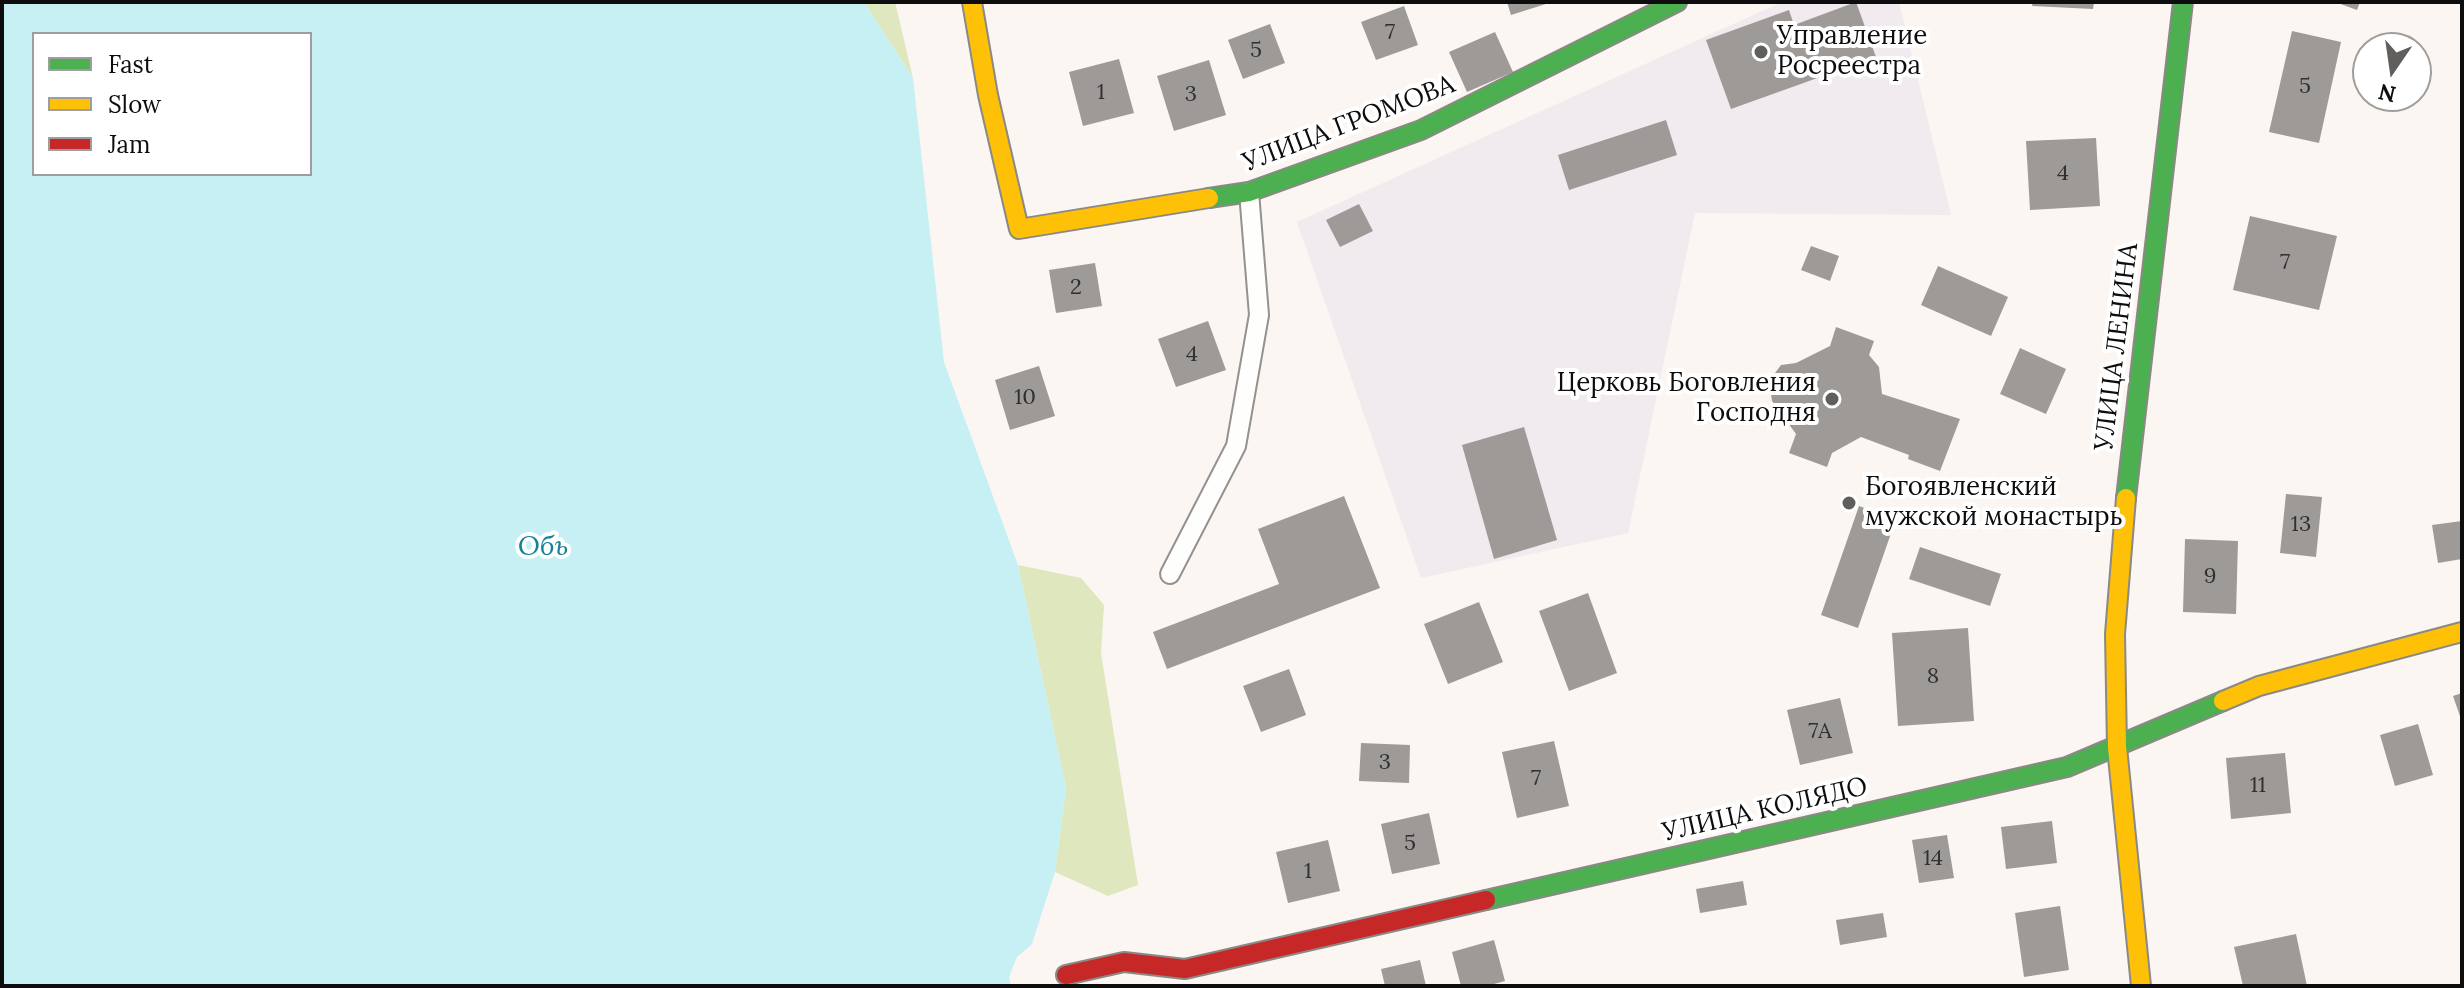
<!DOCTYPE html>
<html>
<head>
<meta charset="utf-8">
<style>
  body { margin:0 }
  #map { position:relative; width:2464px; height:988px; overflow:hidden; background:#fbf6f1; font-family:Lora,serif }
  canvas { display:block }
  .frame { position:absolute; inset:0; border:4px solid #0d0d0d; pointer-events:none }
  .legend { position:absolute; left:32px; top:32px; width:280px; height:144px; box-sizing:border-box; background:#fff; border:2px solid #9e9e9e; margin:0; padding:10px 14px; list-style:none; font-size:24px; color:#0d0d0d }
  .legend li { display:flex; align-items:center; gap:16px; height:40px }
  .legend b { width:40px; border:2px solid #9e9e9e }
  .north { position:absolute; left:2352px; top:32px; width:80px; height:80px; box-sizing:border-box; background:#fff; border:2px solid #9e9e9e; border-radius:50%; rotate:193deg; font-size:22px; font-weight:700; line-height:32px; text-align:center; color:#0d0d0d }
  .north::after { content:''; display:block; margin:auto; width:28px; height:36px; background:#605f5d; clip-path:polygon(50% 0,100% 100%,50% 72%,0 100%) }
</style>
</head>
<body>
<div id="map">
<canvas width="2464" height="988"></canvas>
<div class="frame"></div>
<ul class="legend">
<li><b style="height:10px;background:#4caf50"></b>Fast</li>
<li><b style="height:10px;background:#ffc107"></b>Slow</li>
<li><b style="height:10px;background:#c62828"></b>Jam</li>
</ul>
<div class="north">N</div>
</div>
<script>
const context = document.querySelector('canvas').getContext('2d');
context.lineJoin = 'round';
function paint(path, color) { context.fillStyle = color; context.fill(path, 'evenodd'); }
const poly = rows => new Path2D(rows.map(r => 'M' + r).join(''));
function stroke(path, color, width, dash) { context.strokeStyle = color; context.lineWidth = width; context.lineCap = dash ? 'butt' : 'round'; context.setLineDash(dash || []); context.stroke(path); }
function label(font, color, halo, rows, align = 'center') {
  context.font = font + ' Lora,serif'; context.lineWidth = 8; context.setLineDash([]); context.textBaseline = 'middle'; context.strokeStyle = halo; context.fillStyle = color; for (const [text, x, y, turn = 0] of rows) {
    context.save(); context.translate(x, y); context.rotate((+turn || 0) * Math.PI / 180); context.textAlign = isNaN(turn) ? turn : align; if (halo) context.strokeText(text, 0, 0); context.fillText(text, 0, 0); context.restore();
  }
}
paint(poly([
  [1782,2,1899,2,1951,215,1695,213,1628,533,1421,578,1297,222]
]), '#f1eaee');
paint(poly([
  [864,2,895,2,913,78],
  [1018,565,1081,578,1104,605,1101,653,1138,885,1108,896,1055,872,1066,788]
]), '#dee7be');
paint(poly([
  [2,2,864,2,913,78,944,362,1018,565,1066,788,1055,872,1032,944,1017,957,1009,977,1011,986,2,986],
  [34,34,310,34,310,174,34,174]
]), '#c7f0f5');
paint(poly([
  [1507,2,1549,2,1549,3,1511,15],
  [1856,2,1876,57,1731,109,1706,40,1789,10,1794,25],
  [2033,2,2094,2,2093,9,2032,6],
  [2335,2,2360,2,2357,10],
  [1404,6,1418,45,1376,60,1361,22],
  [1270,24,1285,63,1243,79,1228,40],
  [2292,31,2341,42,2319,143,2269,132],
  [1495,32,1513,72,1467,92,1449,52],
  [1119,59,1134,113,1083,126,1069,72],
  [1209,60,1226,115,1174,131,1157,76],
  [1666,120,1677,155,1569,190,1558,155],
  [2096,138,2100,206,2030,210,2026,141],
  [1359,204,1373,231,1340,247,1326,220],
  [2250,216,2337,236,2319,310,2233,290],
  [1811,246,1839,256,1830,281,1801,270],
  [1095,263,1102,306,1056,313,1049,270],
  [1938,266,2008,297,1991,336,1921,305],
  [1208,321,1226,370,1176,387,1158,339],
  [1836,327,1874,341,1869,355,1879,367,1882,394,1960,419,1940,471,1908,459,1909,455,1861,437,1832,453,1827,467,1789,453,1796,434,1772,401,1769,381,1781,365,1796,363,1830,346],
  [2020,348,2066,369,2046,414,2000,394],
  [1039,366,1055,416,1010,430,995,380],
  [1524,427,1557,540,1494,559,1462,445],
  [2286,494,2322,497,2316,557,2280,553],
  [1344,496,1380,588,1167,669,1153,632,1279,584,1258,529],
  [1859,506,1896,519,1858,628,1821,615],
  [2462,521,2462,559,2438,563,2432,525],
  [2185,539,2238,541,2236,614,2183,612],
  [1920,547,2001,574,1990,606,1909,579],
  [1588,593,1617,673,1569,691,1539,611],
  [1479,602,1503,662,1448,684,1424,624],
  [1968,628,1974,721,1898,726,1892,633],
  [1289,669,1306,715,1261,732,1243,686],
  [2462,693,2462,722,2453,696],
  [1840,698,1853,753,1800,765,1787,710],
  [2418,724,2433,775,2395,786,2380,735],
  [1554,741,1569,806,1517,818,1502,752],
  [1361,743,1410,745,1409,783,1359,781],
  [2285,753,2291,813,2231,819,2226,758],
  [1429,813,1440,864,1392,874,1381,824],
  [2052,821,2057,863,2006,869,2001,827],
  [1947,835,1954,878,1919,883,1912,840],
  [1328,840,1340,891,1288,903,1276,852],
  [1743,881,1747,905,1700,913,1696,889],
  [2060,906,2069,970,2024,977,2015,913],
  [1883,913,1887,937,1840,945,1836,920],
  [2296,934,2307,986,2243,986,2234,947],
  [1494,940,1505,981,1487,986,1461,986,1452,952],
  [1420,960,1426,986,1385,986,1381,969]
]), '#9e9a97');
const lane = poly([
  [1170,574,1236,446,1259,315,1249,192]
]);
const fast = poly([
  [1209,198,1249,192,1421,130,1677,2],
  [2126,498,2183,2],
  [1486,900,2067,767,2223,701]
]);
const slow = poly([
  [972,2,988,95,1019,229,1209,198],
  [2126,498,2115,634,2117,747,2141,986],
  [2223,701,2259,686,2462,632]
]);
const jam = poly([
  [1066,975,1124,962,1185,969,1486,900]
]);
stroke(lane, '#949290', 22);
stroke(fast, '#8b8986', 22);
stroke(slow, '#8b8986', 22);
stroke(jam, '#8b8986', 22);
stroke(lane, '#fefefd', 18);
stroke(fast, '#4caf50', 18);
stroke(slow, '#ffc107', 18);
stroke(jam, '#c62828', 18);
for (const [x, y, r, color] of [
  [1761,52,8,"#605f5d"],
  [1832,399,8,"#605f5d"],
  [1849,503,8,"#605f5d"]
]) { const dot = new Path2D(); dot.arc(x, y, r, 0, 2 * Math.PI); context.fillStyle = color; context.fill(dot); stroke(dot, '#fff', 3); }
label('22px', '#313030', null, [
  ["7",1390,33],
  ["5",1256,51],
  ["5",2305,87],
  ["1",1101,93],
  ["3",1191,95],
  ["4",2063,174],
  ["7",2285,263],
  ["2",1076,288],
  ["4",1192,355],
  ["10",1025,398],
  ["13",2301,525],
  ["9",2210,577],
  ["8",1933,677],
  ["7А",1820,732],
  ["3",1385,763],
  ["7",1536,779],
  ["11",2258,786],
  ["5",1410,844],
  ["14",1933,859],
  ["1",1308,872]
]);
label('26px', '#0d0d0d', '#fff', [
  ["Управление",1777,37],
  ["Росреестра",1777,67],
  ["Церковь Боговления",1816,384,"right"],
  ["Господня",1816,414,"right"],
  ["Богоявленский",1865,488],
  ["мужской монастырь",1865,518]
], 'left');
label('26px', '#0d0d0d', '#fff', [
  ["УЛИЦА ГРОМОВА",1349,124,-21],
  ["УЛИЦА ЛЕНИНА",2117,347,-83],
  ["УЛИЦА КОЛЯДО",1765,810,-13]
]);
label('italic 28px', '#158199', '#fff', [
  ["Обь",543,547]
]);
</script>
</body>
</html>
